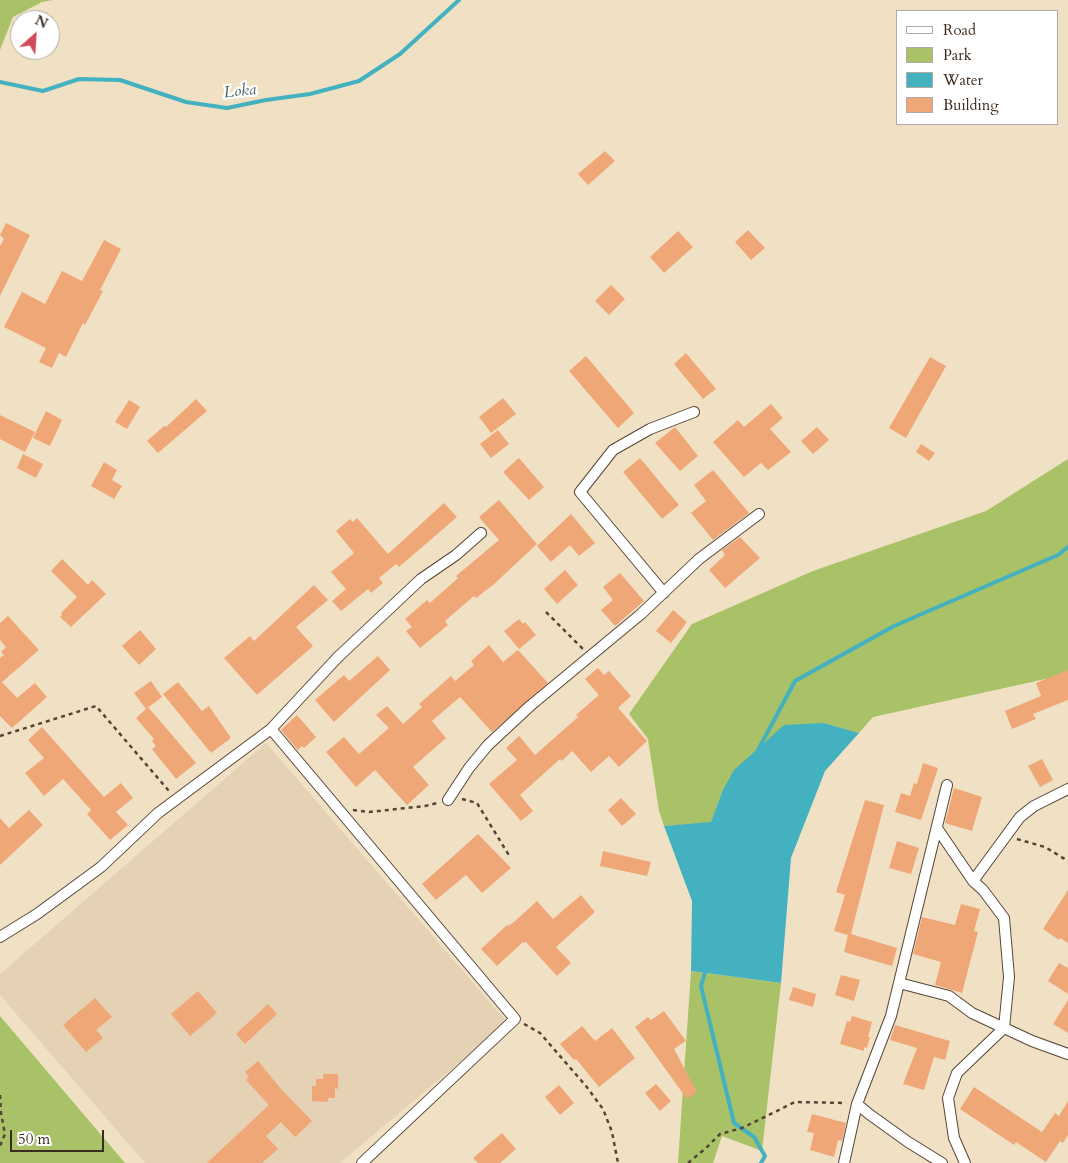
<!DOCTYPE html>
<html>
<head>
<meta charset="utf-8">
<style>
  body { margin:0 }
  #map { position:relative; width:1068px; height:1163px; overflow:hidden; background:#f1e1c4; font-family:Cardo,serif }
  canvas { display:block }
  .legend { position:absolute; left:896px; top:10px; width:162px; height:115px; box-sizing:border-box; background:#fff; border:1px solid #b1aaa5; margin:0; padding:6px 9px; list-style:none; font-size:15px; color:#3b2a1e }
  .legend li { display:flex; align-items:center; gap:10px; height:25px }
  .legend b { width:25px; border:1px solid #b1aaa5 }
  .north { position:absolute; left:10px; top:10px; width:50px; height:50px; box-sizing:border-box; background:#fff; border:1px solid #b1aaa5; border-radius:50%; rotate:26deg; font-size:14px; font-weight:700; line-height:20px; text-align:center; color:#3b2a1e }
  .north::after { content:''; display:block; margin:auto; width:18px; height:22px; background:#d1495b; clip-path:polygon(50% 0,100% 100%,50% 72%,0 100%) }
  .scale { position:absolute; left:10px; top:1130px; width:94px; height:22px; box-sizing:border-box; border:2px solid #3b2a1e; border-top:0; padding-left:6px; font-size:15px; line-height:18px; white-space:nowrap; color:#3b2a1e; -webkit-text-stroke:4px #fff; paint-order:stroke }
</style>
</head>
<body>
<div id="map">
<canvas width="1068" height="1163"></canvas>
<ul class="legend">
<li><b style="height:6px;background:#fff"></b>Road</li>
<li><b style="height:14px;background:#a9c167"></b>Park</li>
<li><b style="height:14px;background:#43b1bf"></b>Water</li>
<li><b style="height:14px;background:#efa777"></b>Building</li>
</ul>
<div class="north">N</div>
<div class="scale">50 m</div>
</div>
<script>
const context = document.querySelector('canvas').getContext('2d');
context.lineJoin = 'round';
function paint(path, color) { context.fillStyle = color; context.fill(path, 'evenodd'); }
const poly = rows => new Path2D(rows.map(r => 'M' + r).join(''));
function stroke(path, color, width, dash) { context.strokeStyle = color; context.lineWidth = width; context.lineCap = dash ? 'butt' : 'round'; context.setLineDash(dash || []); context.stroke(path); }
function label(font, color, halo, rows, align = 'center') {
  context.font = font + ' Cardo,serif'; context.lineWidth = 4.5; context.setLineDash([]); context.textBaseline = 'middle'; context.strokeStyle = halo; context.fillStyle = color; for (const [text, x, y, turn = 0] of rows) {
    context.save(); context.translate(x, y); context.rotate((+turn || 0) * Math.PI / 180); context.textAlign = isNaN(turn) ? turn : align; if (halo) context.strokeText(text, 0, 0); context.fillText(text, 0, 0); context.restore();
  }
}
paint(poly([
  [266,743,507,1022,340,1163,145,1163,0,995,0,974]
]), '#e5d1b4');
paint(poly([
  [0,0,53,0,42,2,13,17,0,50],
  [1068,459,1068,674,873,717,859,733,824,723,722,792,711,823,664,826,659,811,648,739,629,714,692,624,813,571,986,511],
  [691,971,781,983,762,1151,722,1136,713,1163,678,1163],
  [0,1016,125,1163,0,1163]
]), '#a9c167');
paint(poly([
  [824,723,859,733,825,771,791,858,781,983,691,971,692,901,664,826,711,822,722,792,734,770,784,725]
]), '#43b1bf');
stroke(poly([
  [0,82,43,91,79,79,120,80,186,102,227,108,266,100,310,94,359,81,400,54,459,0],
  [758,750,795,681,894,626,1058,555,1068,547],
  [706,969,701,986,734,1123,754,1137,765,1156,761,1163]
]), '#43b1bf', 4);
paint(poly([
  [605,151,615,161,588,185,578,174],
  [6,223,30,235,0,296,0,246,4,239,0,235],
  [748,230,765,248,751,260,735,242],
  [678,231,693,247,664,273,650,257],
  [104,240,121,249,100,290,103,291,85,325,83,323,66,357,59,353,52,368,39,362,46,348,4,327,22,292,45,304,62,271,82,281],
  [611,285,625,299,609,315,595,301],
  [686,353,716,389,703,399,674,364],
  [586,356,634,413,618,428,569,371],
  [930,357,946,366,906,438,889,428],
  [503,398,516,414,491,433,479,417],
  [196,399,207,411,158,453,147,441,164,426,166,427],
  [129,400,140,407,127,429,115,422],
  [771,404,783,418,770,429,791,452,768,470,761,463,744,477,713,442,738,420,744,427],
  [46,411,62,420,50,446,33,438],
  [0,415,35,432,25,452,0,439],
  [675,427,698,456,680,471,655,443],
  [817,427,829,440,813,454,801,441],
  [498,430,509,444,491,458,480,444],
  [921,444,935,453,929,461,916,452],
  [23,454,43,464,36,478,17,468],
  [519,458,544,487,529,500,503,472],
  [640,458,679,505,662,519,623,472],
  [104,462,117,470,112,480,122,486,114,499,91,486],
  [713,470,749,513,713,540,691,513,706,501,694,485],
  [499,500,537,544,493,585,476,598,474,596,445,621,448,625,420,648,406,631,412,627,405,619,427,600,430,603,458,578,456,576,499,540,479,517],
  [444,503,457,517,399,567,396,564,379,578,383,583,371,593,368,589,341,611,332,601,346,589,331,572,354,553,336,531,350,519,353,522,357,518,388,554],
  [571,514,595,543,579,556,570,545,551,562,537,546],
  [740,537,760,558,725,588,709,570,725,555,722,550],
  [62,559,88,585,92,580,106,594,71,627,60,617,62,615,61,613,77,597,51,571],
  [565,570,578,585,557,604,544,589],
  [620,573,644,601,615,626,601,610,613,600,603,587],
  [314,585,328,600,296,627,313,646,257,695,224,658,250,636,254,641],
  [673,610,687,622,671,643,656,631],
  [8,616,39,650,2,682,17,698,35,683,47,697,12,728,0,716,0,658,4,655,1,652,6,647,0,640,0,623],
  [519,619,523,624,525,622,536,635,519,649,504,631],
  [140,630,156,649,139,665,122,646],
  [489,645,503,662,518,650,548,683,492,732,460,697,432,721,446,738,413,767,429,785,407,805,375,770,356,787,326,752,344,737,359,754,389,728,376,715,387,706,403,724,422,707,419,704,451,676,455,681,474,665,471,661],
  [378,656,390,670,334,722,315,700,344,675,349,681],
  [598,668,604,675,609,671,631,696,619,707,619,709,647,741,619,767,609,756,591,772,572,751,562,761,560,759,520,795,533,811,521,821,489,784,517,760,506,748,519,736,535,755,578,717,576,715,599,695,585,679],
  [1068,670,1068,700,1033,714,1036,719,1012,729,1005,711,1041,696,1036,683],
  [151,681,162,697,146,709,134,693],
  [178,682,202,711,209,706,231,738,211,753,163,694],
  [148,707,196,763,176,779,152,749,156,746,152,741,154,739,136,718],
  [297,715,316,737,304,748,302,746,298,750,281,730],
  [42,727,104,797,121,783,133,798,116,812,128,825,110,840,87,814,91,810,63,779,44,796,25,773,44,758,28,740],
  [1042,759,1053,780,1040,787,1028,766],
  [923,763,938,768,921,820,895,812,901,793,910,796,914,783,917,784],
  [954,788,982,797,972,831,945,823],
  [621,798,636,814,622,826,608,810],
  [865,800,884,805,851,934,897,948,892,966,844,952,848,935,834,931,845,895,836,892],
  [29,810,43,825,0,865,0,818,9,828],
  [478,834,511,868,482,893,466,875,436,900,422,884],
  [897,841,919,848,911,874,889,868],
  [603,851,651,862,647,876,600,866],
  [1068,890,1068,943,1060,938,1059,940,1043,929],
  [581,895,595,912,556,947,571,963,557,976,526,942,524,943,523,942,497,966,481,949,507,925,508,926,514,922,537,901,553,919],
  [961,904,980,909,974,931,978,932,962,993,935,985,941,962,913,954,922,917,955,925],
  [1059,963,1068,968,1068,994,1048,981],
  [841,975,860,980,854,1001,835,995],
  [793,987,816,994,813,1007,789,1000],
  [198,991,217,1013,190,1036,171,1014],
  [95,998,112,1017,96,1030,103,1038,86,1052,63,1025],
  [1068,1000,1068,1033,1053,1024],
  [268,1004,277,1014,245,1044,236,1034],
  [664,1011,686,1041,674,1049,697,1092,687,1099,635,1027,648,1017,651,1020],
  [852,1016,872,1022,868,1037,870,1037,867,1048,864,1047,864,1051,840,1044,847,1021,850,1022],
  [895,1025,950,1041,945,1060,934,1057,924,1090,903,1084,917,1048,890,1040],
  [582,1026,595,1041,612,1028,635,1058,599,1087,576,1059,574,1060,560,1044],
  [258,1061,281,1089,312,1121,295,1137,281,1122,266,1136,278,1149,262,1163,207,1163,269,1105,246,1080,249,1077,245,1072],
  [323,1074,338,1074,338,1089,335,1088,335,1098,328,1098,328,1102,312,1101,312,1086,316,1086,316,1079,323,1079],
  [656,1084,671,1101,660,1111,645,1093],
  [559,1085,574,1103,560,1115,545,1097],
  [974,1087,1042,1132,1055,1113,1059,1116,1068,1101,1068,1135,1063,1143,1060,1141,1046,1162,1016,1142,1014,1145,960,1109],
  [812,1114,846,1123,842,1141,838,1140,834,1157,810,1150,814,1133,807,1132],
  [502,1133,516,1149,500,1163,478,1163,473,1158]
]), '#efa777');
const minor = poly([
  [664,593,580,492,613,450,650,429,694,412],
  [271,729,515,1019,362,1163],
  [448,800,469,768,488,745,530,706,641,614,699,559,759,514],
  [937,828,973,881,983,890,1004,918,1009,977,1004,1028,957,1073,948,1098,954,1138,965,1163],
  [973,881,1020,817,1034,806,1068,789],
  [0,937,37,914,101,867,158,813,271,729,338,657,421,579,456,555,481,533],
  [899,983,949,996,972,1013,1032,1041,1068,1054],
  [857,1104,869,1114,908,1142,942,1163],
  [844,1163,857,1104,891,1016,947,785]
]);
stroke(minor, '#564537', 12);
stroke(poly([
  [546,612,583,649],
  [0,736,96,706,169,791],
  [462,799,477,803,510,857],
  [353,810,369,812,425,806,437,803],
  [1017,839,1045,847,1068,861],
  [524,1024,540,1033,586,1086,603,1109,612,1132,618,1163],
  [0,1095,1,1113,5,1134,0,1146],
  [688,1163,706,1148,720,1134,742,1128,795,1102,846,1103]
]), '#564537', 2.5, [4, 4]);
stroke(minor, '#fff', 10);
label('italic 16px', '#3e605e', '#fff', [
  ["Loka",240,92,-6]
]);
</script>
</body>
</html>
